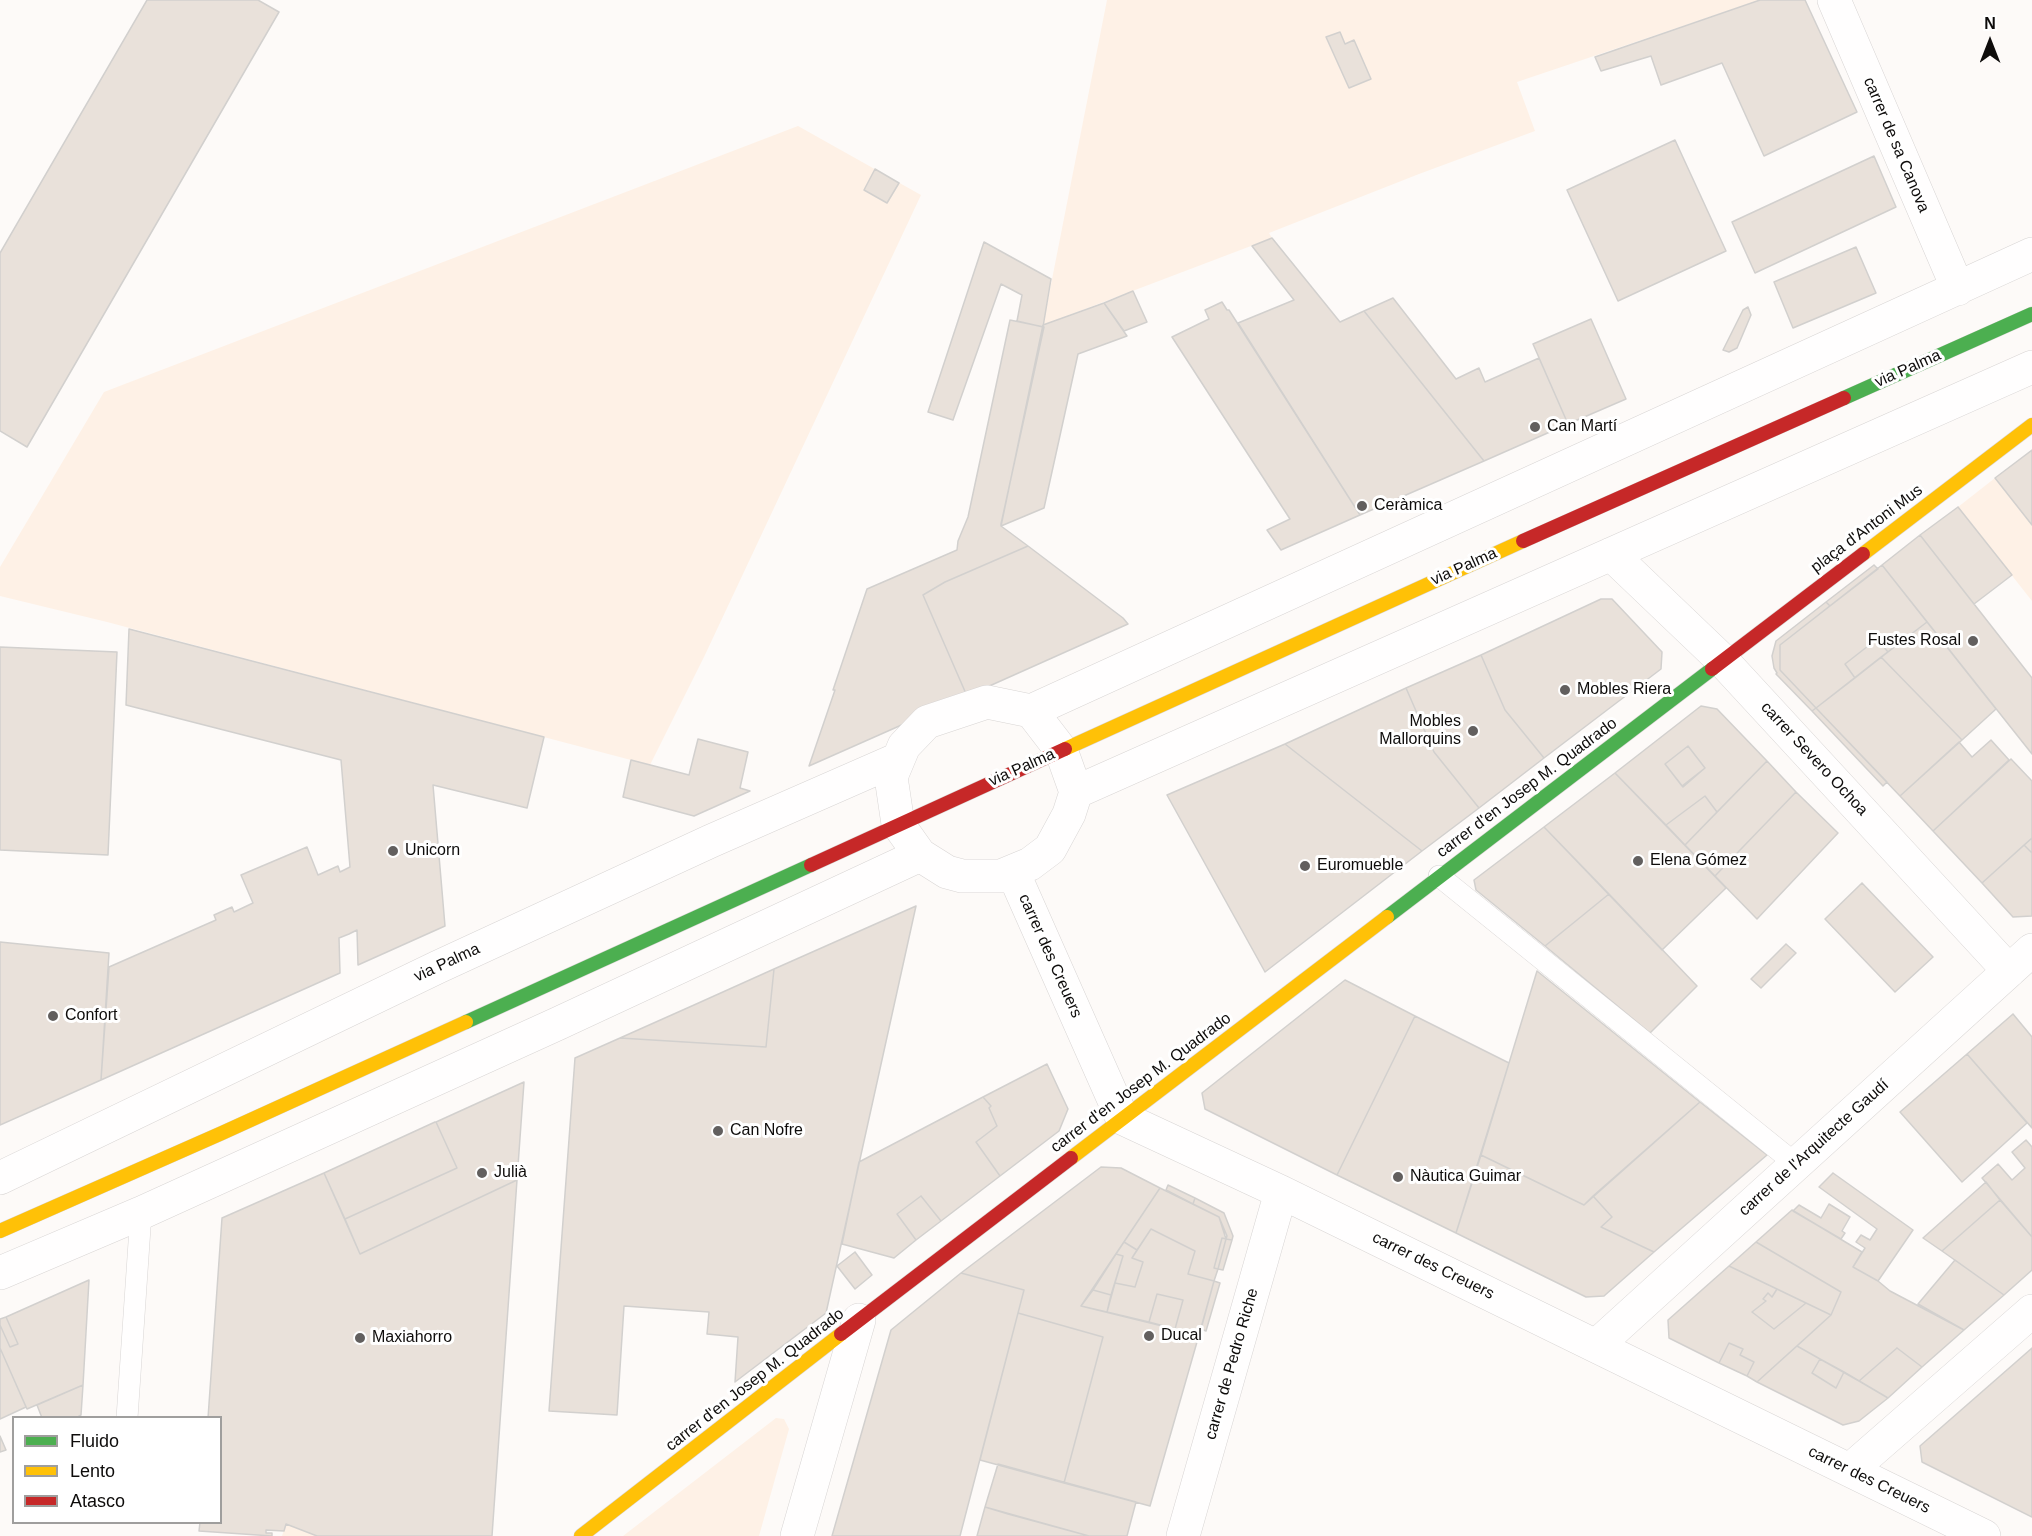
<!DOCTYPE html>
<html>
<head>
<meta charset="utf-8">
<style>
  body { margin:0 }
  #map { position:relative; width:2032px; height:1536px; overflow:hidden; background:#fdfaf8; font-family:Helvetica,sans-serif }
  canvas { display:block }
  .legend { position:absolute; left:12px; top:1416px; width:210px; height:108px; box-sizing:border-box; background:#fff; border:2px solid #9f9e9d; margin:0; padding:8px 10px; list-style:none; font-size:18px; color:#0e0c0b }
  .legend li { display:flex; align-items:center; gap:12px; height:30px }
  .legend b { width:30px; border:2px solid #9f9e9d }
  .north { position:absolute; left:1960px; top:12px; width:60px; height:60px; -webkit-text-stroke:4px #fff; paint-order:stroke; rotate:0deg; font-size:16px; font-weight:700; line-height:24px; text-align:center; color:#0e0c0b }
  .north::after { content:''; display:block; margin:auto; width:21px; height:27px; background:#0e0c0b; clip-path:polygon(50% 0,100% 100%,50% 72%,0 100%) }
</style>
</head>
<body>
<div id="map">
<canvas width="2032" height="1536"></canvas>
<ul class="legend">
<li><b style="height:8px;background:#4caf50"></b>Fluido</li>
<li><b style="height:8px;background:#ffc107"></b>Lento</li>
<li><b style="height:8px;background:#c62828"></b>Atasco</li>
</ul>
<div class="north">N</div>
</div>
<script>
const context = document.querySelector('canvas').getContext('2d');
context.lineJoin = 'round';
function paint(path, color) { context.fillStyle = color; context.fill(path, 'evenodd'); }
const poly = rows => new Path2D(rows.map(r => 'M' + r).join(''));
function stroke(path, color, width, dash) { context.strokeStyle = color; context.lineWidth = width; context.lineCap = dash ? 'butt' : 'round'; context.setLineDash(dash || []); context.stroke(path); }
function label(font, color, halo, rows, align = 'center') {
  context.font = font + ' Helvetica,sans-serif'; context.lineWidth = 6; context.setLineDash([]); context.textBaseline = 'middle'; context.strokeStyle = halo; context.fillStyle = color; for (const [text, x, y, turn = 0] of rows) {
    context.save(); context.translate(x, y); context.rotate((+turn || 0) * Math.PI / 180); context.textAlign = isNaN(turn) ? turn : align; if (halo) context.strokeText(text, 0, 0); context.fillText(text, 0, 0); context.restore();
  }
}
paint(poly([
  [1107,0,1760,0,1517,82,1535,131,1419,174,1269,233,1272,238,1043,325],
  [798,126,921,195,704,657,650,765,107,622,0,596,0,567,104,392],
  [1995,478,2032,525,2032,601,1958,507],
  [776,1418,784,1419,789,1429,759,1536,623,1536],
  [286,1524,317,1536,282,1536]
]), '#fef1e6');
const building = poly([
  [147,0,258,0,279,12,27,447,0,431,0,253,147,0],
  [1760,0,1805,0,1857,112,1764,156,1722,63,1661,85,1651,56,1601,71,1595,57,1760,0],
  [1340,32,1345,44,1354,40,1371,79,1349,88,1326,37,1340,32],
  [1675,140,1726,251,1618,301,1567,190,1675,140],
  [1874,156,1896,207,1755,273,1732,222,1874,156],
  [875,169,899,183,887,203,864,190,875,169],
  [1272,238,1340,322,1364,311,1484,461,1360,515,1238,323,1294,300,1252,246,1272,238],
  [984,242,1051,279,1043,327,1017,321,1022,295,1001,284,953,420,928,412,984,242],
  [1856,247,1876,293,1793,328,1774,282,1856,247],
  [1133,291,1147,322,1124,331,1104,303,1133,291],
  [1393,298,1456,379,1479,368,1485,382,1539,358,1568,424,1484,461,1364,311,1393,298],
  [1222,302,1227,310,1229,310,1360,515,1281,550,1267,530,1290,519,1172,337,1209,319,1205,310,1222,302],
  [1104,303,1127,336,1078,354,1044,508,1001,526,1043,325,1104,303],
  [1748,307,1751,315,1737,348,1729,352,1723,350,1743,310,1748,307],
  [1591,319,1626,399,1568,424,1533,344,1591,319],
  [1010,320,1044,327,1001,524,1001,526,1028,546,945,582,923,595,967,696,809,766,835,690,833,690,867,589,957,550,958,541,968,517,1010,320],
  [2032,450,2032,525,1995,478,2032,450],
  [1958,507,2012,575,1974,604,1920,535,1958,507],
  [1920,535,2032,678,2032,754,1882,565,1920,535],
  [1028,546,1123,618,1128,624,967,696,923,595,945,582,1028,546],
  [1874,565,1878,569,1830,606,1826,602,1874,565],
  [1882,565,1927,622,1888,652,1877,639,1845,664,1855,678,1816,708,1780,670,1780,645,1882,565],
  [1601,599,1612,599,1662,652,1661,669,1544,758,1505,710,1481,655,1601,599],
  [1826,602,1830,606,1780,645,1780,670,1816,708,1812,711,1776,674,1777,673,1774,668,1772,656,1776,641,1826,602],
  [1927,622,1996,709,1962,740,1881,657,1927,622],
  [129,629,544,737,527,808,433,785,445,926,358,965,357,930,349,934,339,938,340,973,101,1080,109,967,216,920,214,915,232,907,234,912,253,903,241,875,307,847,318,875,338,866,340,872,350,867,341,760,126,705,129,629],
  [1877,639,1888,652,1855,678,1845,664,1877,639],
  [0,647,117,652,108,855,0,850,0,647],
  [1481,655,1505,710,1544,758,1479,808,1434,752,1406,688,1481,655],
  [1881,657,1962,740,1900,796,1816,708,1881,657],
  [1406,688,1434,752,1479,808,1422,851,1285,744,1406,688],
  [1701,706,1717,709,1767,761,1717,812,1705,796,1666,825,1615,773,1701,706],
  [1688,746,1705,768,1683,787,1665,764,1688,746],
  [1816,708,1887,782,1883,786,1812,711,1816,708],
  [698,739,748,752,740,788,750,791,694,816,623,797,631,760,689,775,698,739],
  [1991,740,2009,760,1933,831,1900,796,1959,742,1972,757,1991,740],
  [1285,744,1422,851,1265,972,1167,795,1285,744],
  [1688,746,1705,768,1682,786,1665,764,1688,746],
  [2011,759,2032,781,2032,838,1982,883,1933,831,2011,759],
  [1767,761,1796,792,1715,876,1685,845,1767,761],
  [1615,773,1726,888,1662,950,1544,827,1615,773],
  [1796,792,1838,833,1757,919,1715,876,1796,792],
  [1705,796,1717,812,1685,845,1666,825,1705,796],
  [1544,827,1609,894,1545,946,1476,890,1474,880,1544,827],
  [2032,838,2032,853,2024,845,2032,838],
  [2024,845,2032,853,2032,916,2013,917,1982,883,2024,845],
  [1862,883,1933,957,1895,992,1825,919,1862,883],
  [1609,894,1697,986,1650,1033,1545,946,1609,894],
  [916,906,826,1313,735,1382,738,1337,707,1334,709,1312,624,1306,617,1415,549,1411,575,1058,620,1038,766,1047,774,969,916,906],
  [0,942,109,953,101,1080,0,1125,0,942],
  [1786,944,1796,953,1761,988,1751,979,1786,944],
  [774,969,766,1047,620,1038,694,1005,774,969],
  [1537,971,1700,1102,1584,1205,1481,1155,1537,971],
  [1345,980,1415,1016,1337,1175,1205,1109,1202,1093,1345,980],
  [2013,1014,2032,1037,2032,1128,1967,1054,2013,1014],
  [1415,1016,1509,1063,1456,1233,1337,1175,1415,1016],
  [1967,1054,2027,1123,1962,1182,1900,1112,1967,1054],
  [1047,1064,1068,1109,1059,1131,1000,1176,976,1142,997,1126,989,1108,991,1106,983,1097,1047,1064],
  [524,1082,517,1180,360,1254,345,1219,457,1168,436,1122,524,1082],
  [983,1097,991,1106,989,1108,997,1126,976,1142,1000,1176,941,1221,921,1196,897,1214,916,1240,894,1258,842,1244,859,1162,983,1097],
  [1700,1102,1767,1155,1654,1252,1601,1227,1612,1217,1593,1196,1700,1102],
  [435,1122,436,1122,457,1168,345,1219,324,1173,435,1122],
  [2026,1140,2032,1147,2032,1237,1982,1178,1998,1164,2012,1180,2025,1168,2012,1152,2026,1140],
  [1481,1155,1584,1205,1593,1196,1612,1217,1601,1227,1654,1252,1604,1296,1586,1297,1456,1233,1481,1155],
  [1101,1167,1121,1168,1160,1188,1081,1306,1199,1335,1150,1506,1064,1483,1103,1337,1018,1313,1024,1290,961,1273,1101,1167],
  [324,1173,360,1254,517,1180,492,1536,317,1536,286,1524,284,1531,266,1530,266,1533,272,1533,272,1536,199,1531,200,1522,220,1522,220,1418,208,1418,222,1218,324,1173],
  [1833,1173,1913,1230,1878,1281,1853,1267,1865,1248,1856,1242,1861,1235,1870,1240,1877,1229,1819,1187,1833,1173],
  [1986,1182,2000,1200,1942,1251,1923,1238,1986,1182],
  [1168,1185,1195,1198,1193,1204,1166,1190,1168,1185],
  [1160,1188,1219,1217,1227,1236,1226,1239,1222,1238,1214,1268,1218,1269,1214,1281,1188,1274,1195,1251,1151,1229,1137,1250,1124,1242,1160,1188],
  [921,1196,941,1221,916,1240,897,1214,921,1196],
  [1195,1198,1224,1213,1233,1236,1232,1240,1226,1239,1219,1217,1193,1204,1195,1198],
  [2000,1200,2032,1237,2032,1270,2004,1295,1942,1251,2000,1200],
  [1829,1204,1850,1217,1842,1231,1845,1233,1841,1239,1793,1211,1799,1205,1821,1218,1829,1204],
  [1792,1210,1862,1252,1853,1267,1878,1281,1890,1291,1964,1330,1922,1367,1897,1348,1859,1381,1797,1346,1831,1315,1841,1292,1756,1242,1792,1210],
  [1151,1229,1195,1251,1188,1274,1214,1281,1199,1335,1175,1329,1183,1300,1157,1294,1149,1322,1107,1312,1115,1283,1135,1287,1143,1262,1132,1258,1151,1229],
  [1222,1238,1226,1239,1218,1269,1214,1268,1222,1238],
  [1226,1239,1232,1240,1223,1270,1218,1269,1226,1239],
  [1124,1242,1137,1250,1132,1258,1143,1262,1135,1287,1115,1283,1123,1256,1116,1254,1124,1242],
  [1756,1242,1841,1292,1831,1315,1729,1266,1756,1242],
  [855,1252,872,1275,855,1289,837,1266,855,1252],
  [1116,1254,1123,1256,1111,1295,1093,1290,1116,1254],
  [1955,1260,2004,1295,1964,1330,1918,1304,1955,1260],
  [1729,1266,1777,1289,1772,1297,1768,1293,1763,1299,1766,1301,1752,1312,1774,1329,1806,1303,1831,1315,1757,1382,1747,1376,1754,1362,1740,1355,1743,1349,1729,1343,1719,1363,1669,1338,1668,1320,1729,1266],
  [961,1273,1024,1290,960,1536,832,1536,891,1330,961,1273],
  [89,1280,83,1385,27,1409,0,1348,0,1325,10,1347,18,1344,6,1317,89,1280],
  [1214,1281,1220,1283,1206,1331,1201,1329,1214,1281],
  [1777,1289,1806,1303,1774,1329,1752,1312,1766,1301,1763,1299,1768,1293,1772,1297,1777,1289],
  [1093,1290,1111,1295,1107,1312,1081,1306,1093,1290],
  [1157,1294,1183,1300,1175,1329,1149,1322,1157,1294],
  [1018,1313,1103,1337,1064,1483,980,1460,1018,1313],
  [6,1317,18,1344,10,1347,0,1325,0,1319,6,1317],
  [1729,1343,1743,1349,1740,1355,1754,1362,1747,1376,1719,1363,1729,1343],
  [1797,1346,1820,1359,1812,1373,1836,1388,1844,1372,1888,1398,1859,1421,1843,1425,1757,1382,1797,1346],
  [0,1348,26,1407,0,1419,0,1348],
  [1897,1348,1922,1367,1888,1398,1859,1381,1897,1348],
  [2032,1348,2032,1517,1922,1462,1920,1446,2032,1348],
  [1820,1359,1844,1372,1836,1388,1812,1373,1820,1359],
  [83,1385,81,1415,76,1418,42,1418,37,1405,83,1385],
  [0,1436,6,1450,0,1452,0,1436],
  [998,1464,1136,1502,1127,1536,1089,1536,985,1507,998,1464],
  [985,1507,1008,1514,1089,1536,977,1536,985,1507]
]);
paint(building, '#e9e1da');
stroke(building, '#d2d0ce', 1.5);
const lane = poly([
  [1439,876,1797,1165],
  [127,1418,141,1213]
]);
const street = poly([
  [1834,0,1958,289],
  [1611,554,1722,660,2009,971],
  [987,702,1031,711,1061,750,1076,792,1069,814,1050,849,1030,864,1001,876,962,876,947,872,920,855,898,824,891,777,904,746,927,722,987,702],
  [1031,711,2032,254],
  [1076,792,2032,367],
  [1013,872,1122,1118,1281,1192,1984,1536],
  [0,1178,438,967,711,841,898,759],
  [0,1273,141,1213,557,1024,920,855],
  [1596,1346,2032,950],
  [1850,1470,2032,1311],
  [797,1536,859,1320],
  [1183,1536,1281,1192]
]);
const fast = poly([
  [1844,398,2032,314],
  [1387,917,1712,669],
  [466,1022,811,865]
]);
const slow = poly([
  [1863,554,2032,425],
  [1065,749,1523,541],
  [1071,1158,1387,917],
  [0,1231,222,1133,466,1022],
  [581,1536,841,1334]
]);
const jam = poly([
  [1523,541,1844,398],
  [1712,669,1863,554],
  [811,865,1065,749],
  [841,1334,1071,1158]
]);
stroke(lane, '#d8d5d4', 22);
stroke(street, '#d8d5d4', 34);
stroke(fast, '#d8d5d4', 15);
stroke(slow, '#d8d5d4', 15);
stroke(jam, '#d8d5d4', 15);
stroke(lane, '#fffefe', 21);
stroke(street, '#fffefe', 33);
stroke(fast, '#4caf50', 14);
stroke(slow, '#ffc107', 14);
stroke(jam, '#c62828', 14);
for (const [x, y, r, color] of [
  [1535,427,6,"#625f5e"],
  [1362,506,6,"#625f5e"],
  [1973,641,6,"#625f5e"],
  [1565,690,6,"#625f5e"],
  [1473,731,6,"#625f5e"],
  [393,851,6,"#625f5e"],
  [1638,861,6,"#625f5e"],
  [1305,866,6,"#625f5e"],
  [53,1016,6,"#625f5e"],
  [718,1131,6,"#625f5e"],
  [482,1173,6,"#625f5e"],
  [1398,1177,6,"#625f5e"],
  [1149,1336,6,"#625f5e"],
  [360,1338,6,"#625f5e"]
]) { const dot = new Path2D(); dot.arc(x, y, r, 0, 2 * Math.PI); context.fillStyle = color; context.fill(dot); stroke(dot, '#fff', 2); }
label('16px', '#0e0c0b', '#fff', [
  ["carrer de sa Canova",1896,145,67],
  ["via Palma",1908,369,-24],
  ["plaça d'Antoni Mus",1867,529,-37],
  ["via Palma",1464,567,-24],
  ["carrer Severo Ochoa",1814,759,47],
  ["via Palma",1022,768,-24],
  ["carrer d'en Josep M. Quadrado",1527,788,-37],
  ["carrer des Creuers",1050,956,66],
  ["via Palma",447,963,-25],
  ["carrer d'en Josep M. Quadrado",1141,1083,-37],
  ["carrer de l'Arquitecte Gaudí",1814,1148,-42],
  ["carrer des Creuers",1433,1266,26],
  ["carrer de Pedro Riche",1232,1364,-74],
  ["carrer d'en Josep M. Quadrado",755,1380,-38],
  ["carrer des Creuers",1869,1480,26]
]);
label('16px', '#0e0c0b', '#fff', [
  ["Can Martí",1547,427],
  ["Ceràmica",1374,506],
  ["Fustes Rosal",1961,641,"right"],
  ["Mobles Riera",1577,690],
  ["Mobles",1461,722,"right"],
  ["Mallorquins",1461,740,"right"],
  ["Unicorn",405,851],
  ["Elena Gómez",1650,861],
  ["Euromueble",1317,866],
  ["Confort",65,1016],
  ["Can Nofre",730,1131],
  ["Julià",494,1173],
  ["Nàutica Guimar",1410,1177],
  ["Ducal",1161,1336],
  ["Maxiahorro",372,1338]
], 'left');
</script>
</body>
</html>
